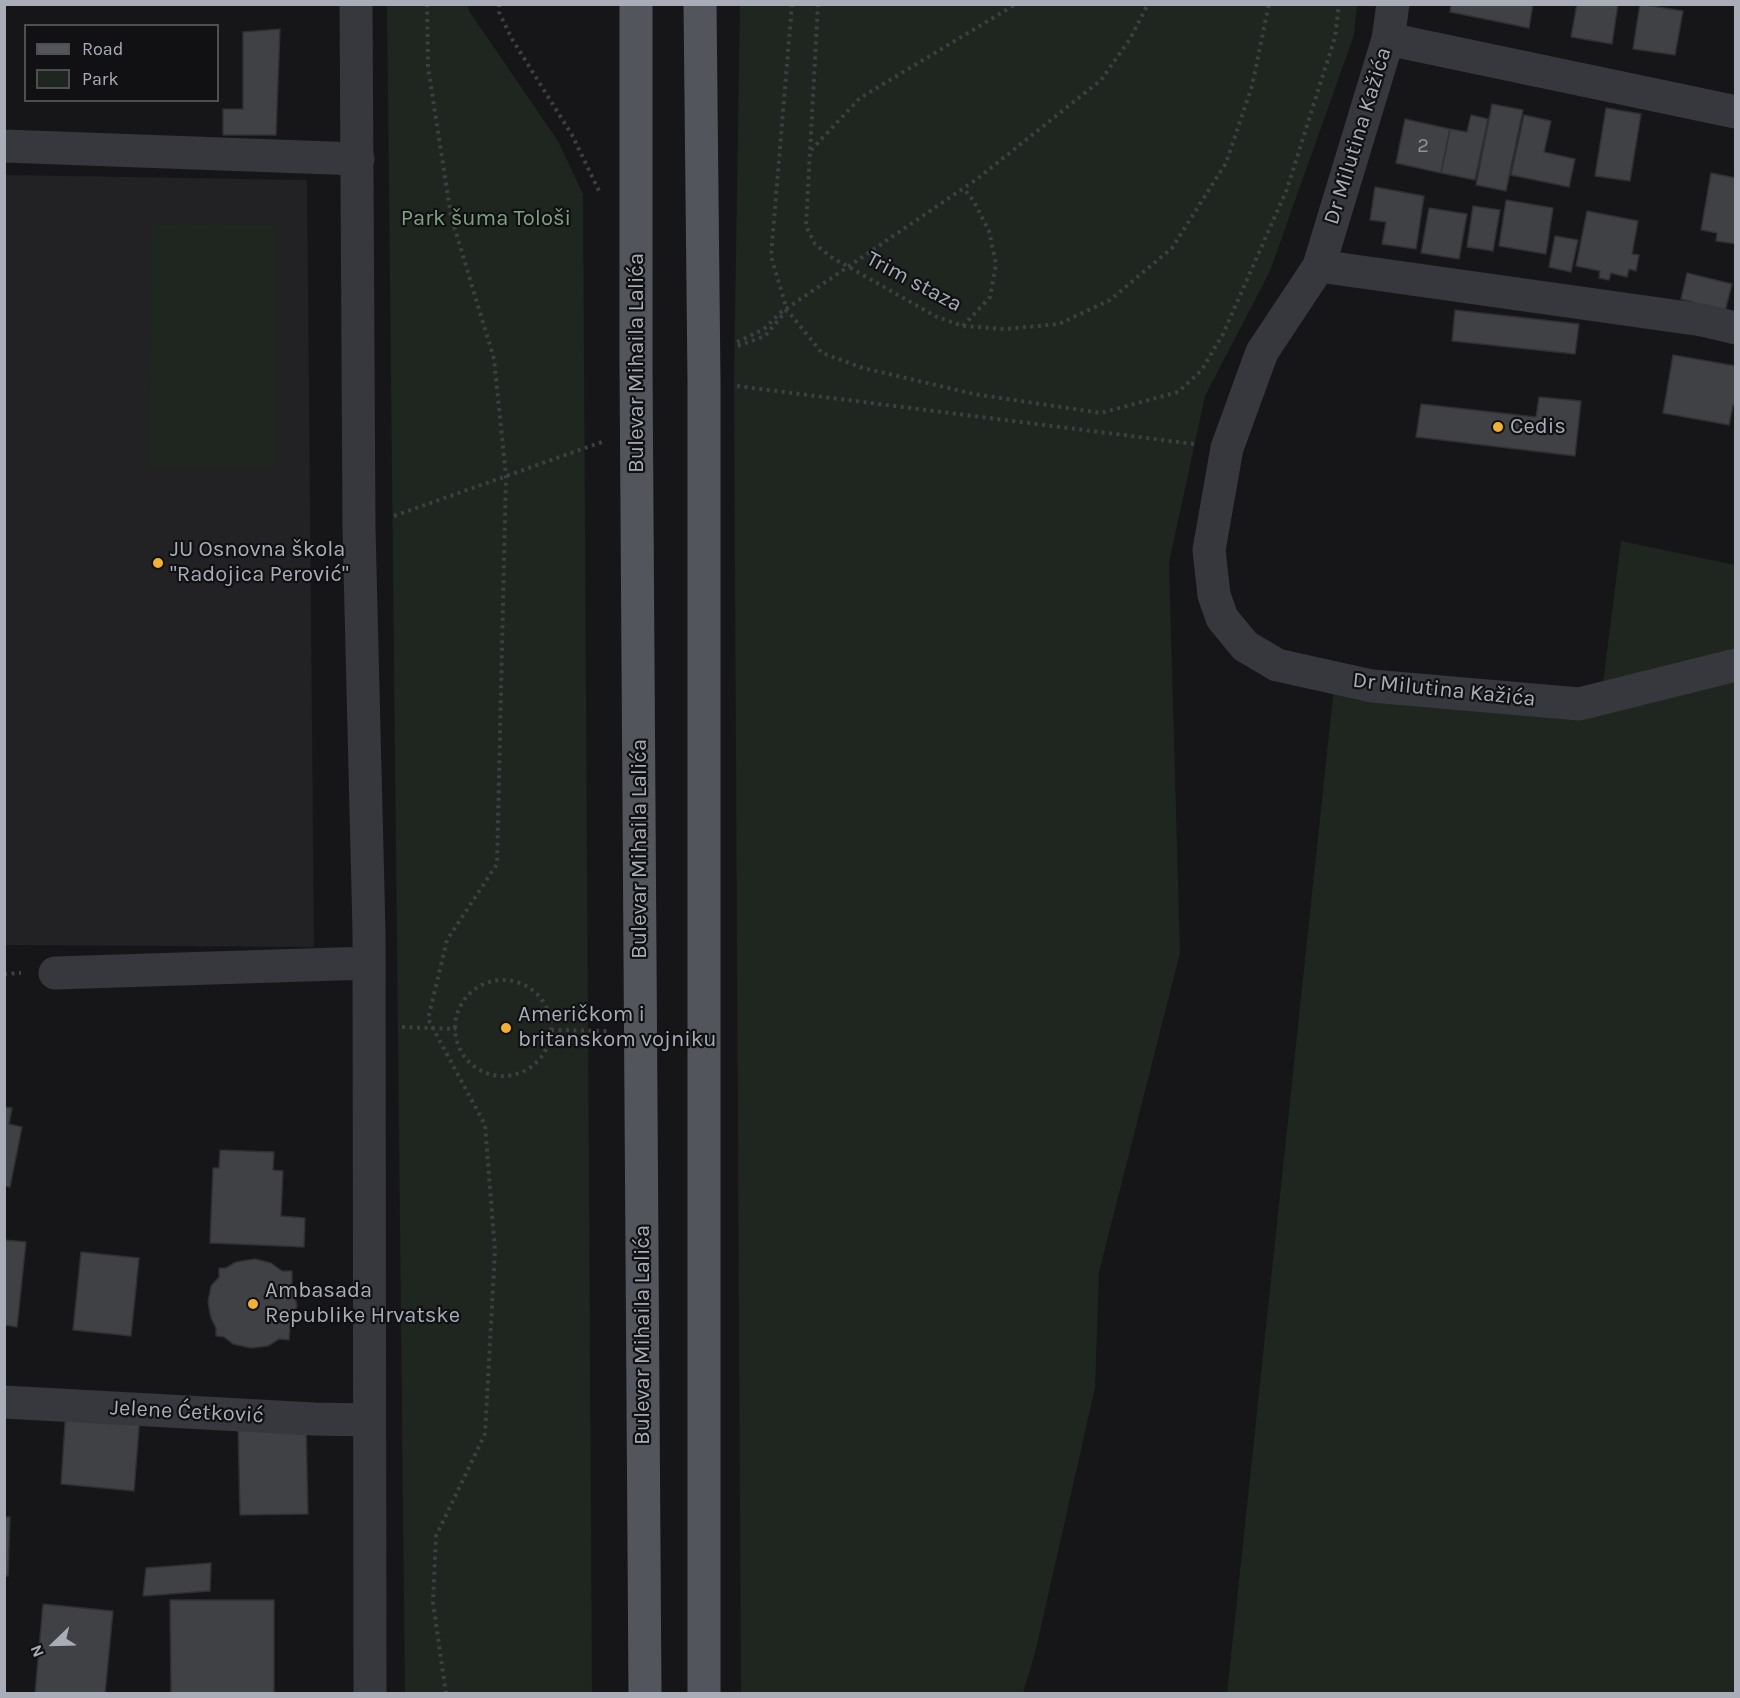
<!DOCTYPE html>
<html>
<head>
<meta charset="utf-8">
<style>
  body { margin:0 }
  #map { position:relative; width:1740px; height:1698px; overflow:hidden; background:#161618; font-family:Karla,sans-serif }
  canvas { display:block }
  .frame { position:absolute; inset:0; border:6px solid #a8adb8; pointer-events:none }
  .legend { position:absolute; left:24px; top:24px; width:195px; height:78px; box-sizing:border-box; background:#111113; border:2px solid #4d4f55; margin:0; padding:8px 10px; list-style:none; font-size:18px; color:#a8adb8 }
  .legend li { display:flex; align-items:center; gap:12px; height:30px }
  .legend b { width:30px; border:2px solid #4d4f55 }
  .north { position:absolute; left:24px; top:1614px; width:60px; height:60px; -webkit-text-stroke:4px #111113; paint-order:stroke; rotate:247deg; font-size:16px; font-weight:700; line-height:24px; text-align:center; color:#a8adb8 }
  .north::after { content:''; display:block; margin:auto; width:21px; height:27px; background:#a8adb8; clip-path:polygon(50% 0,100% 100%,50% 72%,0 100%) }
</style>
</head>
<body>
<div id="map">
<canvas width="1740" height="1698"></canvas>
<div class="frame"></div>
<ul class="legend">
<li><b style="height:8px;background:#53555c"></b>Road</li>
<li><b style="height:16px;background:#1e261f"></b>Park</li>
</ul>
<div class="north">N</div>
</div>
<script>
const context = document.querySelector('canvas').getContext('2d');
context.lineJoin = 'round';
function paint(path, color) { context.fillStyle = color; context.fill(path, 'evenodd'); }
const poly = rows => new Path2D(rows.map(r => 'M' + r).join(''));
function stroke(path, color, width, dash) { context.strokeStyle = color; context.lineWidth = width; context.lineCap = dash ? 'butt' : 'round'; context.setLineDash(dash || []); context.stroke(path); }
function label(font, color, halo, rows, align = 'center') {
  context.font = font + ' Karla,sans-serif'; context.lineWidth = 4.5; context.setLineDash([]); context.textBaseline = 'middle'; context.strokeStyle = halo; context.fillStyle = color; for (const [text, x, y, turn = 0] of rows) {
    context.save(); context.translate(x, y); context.rotate((+turn || 0) * Math.PI / 180); context.textAlign = isNaN(turn) ? turn : align; if (halo) context.strokeText(text, 0, 0); context.fillText(text, 0, 0); context.restore();
  }
}
paint(poly([
  [5,175,307,180,314,947,5,945]
]), '#222225');
paint(poly([
  [387,5,468,5,469,11,558,141,583,194,592,1693,405,1693],
  [740,5,1357,5,1354,35,1270,271,1205,396,1169,563,1180,953,1099,1272,1095,1388,1035,1653,1023,1693,741,1693,734,382],
  [152,224,277,225,276,469,150,468],
  [1621,541,1735,565,1735,1693,1227,1694,1336,668,1600,707]
]), '#1e261f');
const building = poly([
  [1451,4,1533,4,1529,28,1450,12,1451,4],
  [1577,4,1618,4,1612,44,1571,37,1577,4],
  [1640,4,1683,11,1675,55,1633,49,1640,4],
  [280,29,276,135,223,135,223,109,243,109,243,32,280,29],
  [1492,104,1523,110,1506,191,1476,185,1492,104],
  [1606,108,1641,114,1630,181,1595,176,1606,108],
  [1471,115,1488,119,1475,180,1441,173,1450,129,1467,132,1471,115],
  [1524,115,1551,121,1544,152,1575,159,1569,187,1511,175,1524,115],
  [1405,119,1450,129,1441,173,1396,163,1405,119],
  [1711,173,1736,178,1736,244,1716,241,1717,233,1701,230,1711,173],
  [1375,187,1424,196,1416,249,1382,244,1386,222,1370,220,1375,187],
  [1506,200,1553,208,1546,254,1499,246,1506,200],
  [1473,206,1500,210,1493,251,1467,247,1473,206],
  [1429,208,1467,214,1459,259,1421,253,1429,208],
  [1587,211,1638,221,1632,254,1639,255,1636,271,1629,269,1627,277,1611,273,1609,280,1599,278,1600,271,1576,266,1587,211],
  [1555,236,1578,240,1571,272,1549,267,1555,236],
  [1687,273,1732,284,1725,311,1681,299,1687,273],
  [1455,310,1579,324,1575,354,1452,341,1455,310],
  [1673,355,1736,366,1736,406,1733,405,1729,425,1663,413,1673,355],
  [1539,397,1581,401,1575,456,1416,437,1421,404,1536,417,1539,397],
  [4,1107,12,1108,9,1124,22,1127,10,1187,4,1186,4,1107],
  [220,1150,274,1152,273,1170,283,1171,281,1216,305,1218,304,1247,210,1243,213,1168,219,1168,220,1150],
  [4,1240,26,1242,17,1327,4,1325,4,1240],
  [81,1252,139,1258,131,1336,73,1330,81,1252],
  [255,1259,271,1263,282,1271,292,1271,292,1284,297,1306,290,1328,289,1340,279,1339,268,1346,251,1348,233,1344,224,1337,216,1336,216,1328,211,1318,208,1302,211,1286,219,1277,219,1268,226,1268,236,1262,255,1259],
  [66,1409,140,1415,134,1491,61,1484,66,1409],
  [306,1423,308,1514,240,1515,238,1425,306,1423],
  [4,1517,10,1517,8,1576,4,1576,4,1517],
  [211,1563,210,1591,143,1596,146,1568,211,1563],
  [170,1600,274,1600,274,1694,171,1694,170,1600],
  [43,1604,113,1611,105,1694,35,1694,43,1604]
]);
paint(building, '#404145');
stroke(building, '#303034', 1.5);
stroke(poly([
  [427,4,428,67,451,216,494,359,506,476,497,864,447,940,428,1019,485,1125,495,1251,485,1434,436,1536,433,1602,446,1694],
  [499,4,499,12,512,39,572,135,600,193],
  [792,4,771,256,787,310,822,353,863,368,974,394,1101,413,1178,392,1201,371,1223,334,1287,189,1335,37,1339,4],
  [818,4,806,226,815,244,831,257,937,317,963,326,1005,329,1059,324,1110,300,1172,248,1226,163,1252,86,1269,4],
  [811,150,860,98,1016,4],
  [963,326,990,297,996,264,989,231,973,200,963,188],
  [737,342,764,329,780,313,977,179,1101,80,1130,39,1148,4],
  [738,346,765,336,786,311],
  [737,386,1194,444],
  [394,516,602,442],
  [4,974,21,973],
  '455 1028a48 48 0 1 1 96 0a48 48 0 1 1-96 0Z',
  [402,1027,456,1029],
  [551,1030,607,1031]
]), '#3d3f44', 4, [3, 4.5]);
stroke(poly([
  [356,4,359,528,369,931,370,1694],
  [1393,4,1388,39,1319,266,1262,352,1227,448,1209,550,1214,595,1222,618,1245,646,1277,665,1372,686,1579,704,1736,665],
  [1388,39,1736,112],
  [4,146,358,159],
  [1319,266,1702,320,1736,328],
  [55,973,369,963],
  [4,1402,314,1419,369,1420]
]), '#37383d', 33);
stroke(poly([
  [636,4,636,365,645,1694],
  [700,4,704,382,704,1694]
]), '#53555c', 33);
for (const [x, y, r, color] of [
  [1498,427,6,"#f2b134"],
  [158,563,6,"#f2b134"],
  [506,1028,6,"#f2b134"],
  [253,1304,6,"#f2b134"]
]) { const dot = new Path2D(); dot.arc(x, y, r, 0, 2 * Math.PI); context.fillStyle = color; context.fill(dot); stroke(dot, '#111113', 2); }
label('20px', '#8e929b', null, [
  ["2",1423,146]
]);
label('22px', '#a8adb8', '#111113', [
  ["Dr Milutina Kažića",1358,136,-73],
  ["Trim staza",914,282,28],
  ["Bulevar Mihaila Lalića",637,363,-90],
  ["Dr Milutina Kažića",1444,690,6],
  ["Bulevar Mihaila Lalića",640,849,-90],
  ["Bulevar Mihaila Lalića",643,1335,-90],
  ["Jelene Ćetković",187,1412,3]
]);
label('22px', '#7fa381', '#111113', [
  ["Park šuma Tološi",486,219]
]);
label('22px', '#a8adb8', '#111113', [
  ["Cedis",1510,427],
  ["JU Osnovna škola",170,550],
  ["\"Radojica Perović\"",170,575],
  ["Američkom i",518,1015],
  ["britanskom vojniku",518,1040],
  ["Ambasada",265,1291],
  ["Republike Hrvatske",265,1316]
], 'left');
</script>
</body>
</html>
